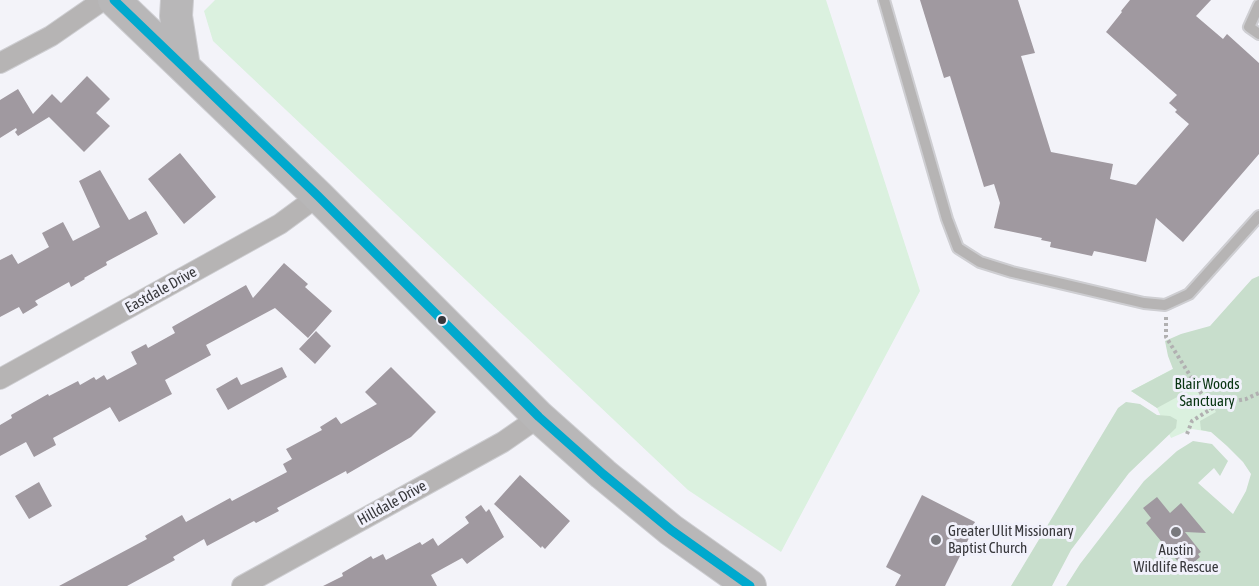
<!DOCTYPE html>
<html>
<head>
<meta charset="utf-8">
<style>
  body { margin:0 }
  canvas { display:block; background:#f3f3f9 }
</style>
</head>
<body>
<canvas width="1259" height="586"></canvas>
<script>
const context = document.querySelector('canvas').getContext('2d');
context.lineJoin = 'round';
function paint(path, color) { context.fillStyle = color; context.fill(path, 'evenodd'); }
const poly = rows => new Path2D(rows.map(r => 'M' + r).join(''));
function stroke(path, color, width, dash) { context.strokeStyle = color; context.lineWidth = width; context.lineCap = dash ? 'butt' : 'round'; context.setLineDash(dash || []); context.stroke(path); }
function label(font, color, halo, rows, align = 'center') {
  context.font = font + ' "Asap Condensed",sans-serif'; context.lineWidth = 6; context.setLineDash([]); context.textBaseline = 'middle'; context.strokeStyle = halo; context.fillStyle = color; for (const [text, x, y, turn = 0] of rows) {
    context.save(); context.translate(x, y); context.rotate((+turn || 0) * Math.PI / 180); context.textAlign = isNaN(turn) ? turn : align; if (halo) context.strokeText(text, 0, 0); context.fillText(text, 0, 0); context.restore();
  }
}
paint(poly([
  [215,0,826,0,920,291,781,552,688,490,213,41,204,11],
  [1259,323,1211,432,1192,429,1171,438,1157,408,1131,391]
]), '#dbf1df');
paint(poly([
  [1259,276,1259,586,1066,586,1080,564,1144,481,1177,451,1193,441,1212,444,1228,461,1220,476,1214,468,1198,483,1233,514,1246,491,1251,474,1243,462,1227,446,1211,432,1201,430,1200,421,1216,412,1201,384,1157,408,1131,391,1173,369,1168,356,1165,341,1181,334,1210,326,1252,279],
  [1126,402,1140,404,1157,415,1170,416,1177,420,1176,428,1129,473,1071,550,1052,586,1011,586,1118,408]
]), '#c8decc');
paint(poly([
  [920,0,1018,0,1035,53,1021,56,1051,152,1113,164,1110,179,1136,185,1189,124,1175,112,1177,110,1169,103,1177,95,1106,32,1122,12,1121,11,1130,0,1211,0,1196,16,1223,39,1227,34,1259,63,1259,154,1183,242,1156,218,1146,262,1104,253,1094,251,1092,256,1050,247,1051,242,1041,240,1042,238,994,228,1000,203,994,184,984,187,950,76,944,78],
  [87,76,110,99,96,113,110,126,84,152,49,117,18,136,15,132,17,130,16,128,0,138,0,100,18,89,33,114,52,94,61,103],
  [180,153,216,197,184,224,148,179],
  [100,170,129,220,146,211,158,234,106,262,107,265,84,278,85,279,71,287,69,282,35,301,38,305,23,314,19,307,0,317,0,260,12,254,18,264,49,247,42,233,63,222,73,241,100,227,79,181],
  [284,263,308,284,305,287,332,311,308,338,275,308,206,345,211,355,165,380,172,394,119,422,110,407,53,438,56,445,34,457,26,442,0,456,0,425,12,418,11,415,48,394,49,396,78,381,80,385,94,377,96,380,104,375,107,380,137,364,131,352,146,344,148,348,175,333,172,327,246,285,253,298],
  [316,331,331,346,315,364,299,349],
  [282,367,287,377,228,410,216,389,237,377,241,385],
  [391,367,436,412,411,437,347,474,346,471,277,508,279,511,256,523,254,521,207,546,204,539,173,557,175,560,127,586,59,586,147,539,145,536,182,515,186,522,230,498,232,501,287,472,283,464,292,459,286,449,322,430,320,427,336,417,341,424,377,404,365,392],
  [520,475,570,521,545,549,542,546,541,548,494,504],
  [39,482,52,506,29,519,15,496],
  [922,495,975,522,970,533,971,534,945,586,895,586,901,575,886,567],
  [1157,497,1170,513,1181,503,1206,533,1185,532,1201,552,1198,554,1200,557,1185,570,1146,523,1151,518,1143,508],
  [481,505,486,512,489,509,504,537,467,564,462,558,431,575,437,586,323,586,343,576,342,573,371,556,373,559,383,554,386,560,420,542,422,545,433,538,438,546,469,523,465,517]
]), '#a099a0');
const service = poly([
  [884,0,947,219,958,248,980,262,1012,272,1144,303,1165,305,1189,294,1259,216],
  [1259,5,1249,27,1259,34]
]);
const minor = poly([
  [0,63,51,36,103,0],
  [0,379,280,224,318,196],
  [242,586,503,442,539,417]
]);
const primary = poly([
  [114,0,318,196,539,417,603,474,671,530,750,586],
  [177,0,176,16,184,67]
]);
stroke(service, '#ceced2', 14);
stroke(minor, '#ceced2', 22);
stroke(primary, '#ceced2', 34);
stroke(poly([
  [1166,317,1166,337,1211,409],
  [1187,434,1192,421,1211,409,1224,403,1246,399,1259,393]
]), '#b1b0b1', 4, [3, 3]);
stroke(service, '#b6b4b4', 10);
stroke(minor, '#b6b4b4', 20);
stroke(primary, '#b8b7b8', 32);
stroke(poly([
  [114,0,318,196,539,417,603,474,671,530,750,586]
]), '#00a9ce', 9);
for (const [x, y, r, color] of [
  [442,320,5,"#38383c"],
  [1176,532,6,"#79797e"],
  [936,540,6,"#79797e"]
]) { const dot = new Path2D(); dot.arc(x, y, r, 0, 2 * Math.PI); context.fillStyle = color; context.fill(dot); stroke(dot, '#f1f1fb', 2); }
label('15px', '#38383c', '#f1f1fb', [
  ["Eastdale Drive",161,290,-29],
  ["Hilldale Drive",392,503,-29]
]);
label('15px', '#083411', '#f1f1fb', [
  ["Blair Woods",1207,384],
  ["Sanctuary",1207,401]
]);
label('15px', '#38383c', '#f1f1fb', [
  ["Greater Ulit Missionary",948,531],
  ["Baptist Church",948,548],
  ["Austin",1176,550,"center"],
  ["Wildlife Rescue",1176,567,"center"]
], 'left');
</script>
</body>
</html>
